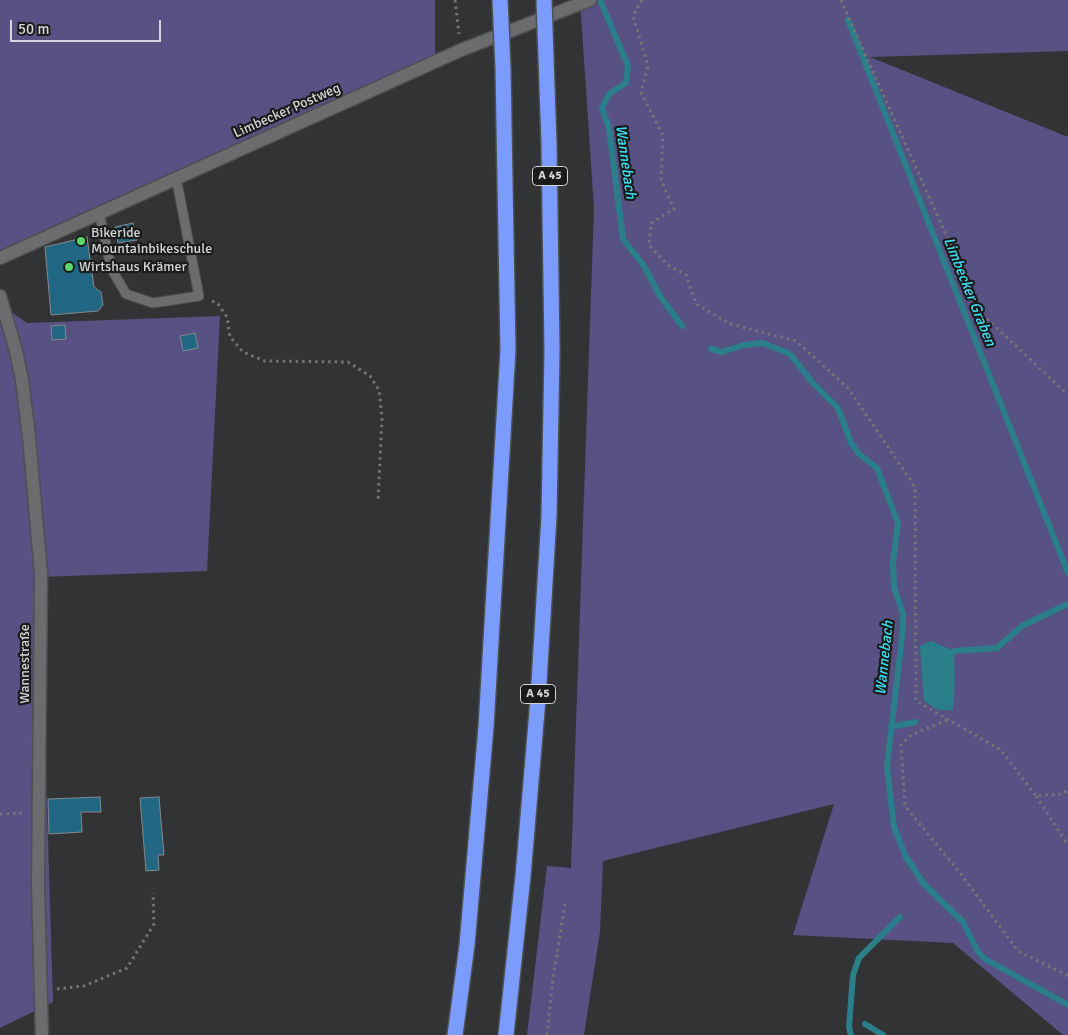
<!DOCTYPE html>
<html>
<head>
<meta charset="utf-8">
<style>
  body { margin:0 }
  #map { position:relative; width:1068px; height:1035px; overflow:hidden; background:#313335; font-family:Signika,sans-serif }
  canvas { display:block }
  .scale { position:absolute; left:10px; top:20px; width:151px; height:22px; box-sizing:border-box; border:2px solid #d4d5d6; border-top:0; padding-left:6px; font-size:15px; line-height:18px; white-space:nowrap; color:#d4d5d6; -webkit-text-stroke:4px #1a1b1b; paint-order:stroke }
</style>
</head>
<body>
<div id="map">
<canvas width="1068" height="1035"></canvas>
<div class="scale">50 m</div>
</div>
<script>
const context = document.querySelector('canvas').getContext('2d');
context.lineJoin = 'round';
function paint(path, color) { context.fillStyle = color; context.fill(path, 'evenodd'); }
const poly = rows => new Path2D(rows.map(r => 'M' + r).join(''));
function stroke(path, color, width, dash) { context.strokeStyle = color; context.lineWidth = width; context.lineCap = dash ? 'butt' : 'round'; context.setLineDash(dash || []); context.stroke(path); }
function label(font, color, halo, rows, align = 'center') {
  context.font = font + ' Signika,sans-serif'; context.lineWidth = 4.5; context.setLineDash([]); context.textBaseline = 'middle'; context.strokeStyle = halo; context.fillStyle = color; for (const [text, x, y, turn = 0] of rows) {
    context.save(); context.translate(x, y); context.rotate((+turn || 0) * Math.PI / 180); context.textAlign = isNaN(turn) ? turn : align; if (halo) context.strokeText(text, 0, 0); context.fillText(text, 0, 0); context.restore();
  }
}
paint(poly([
  [0,0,435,0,435,59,0,258],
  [580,0,1068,0,1068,51,870,57,1068,137,1068,1035,1063,1035,953,943,793,935,834,804,603,861,600,932,584,1035,527,1035,547,866,571,868,594,208],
  [0,304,27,323,220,316,207,571,40,577,53,1002,0,1028]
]), '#585184');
paint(poly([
  [931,641,954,651,955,681,953,710,938,710,924,701,920,646]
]), '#2b7f8b');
stroke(poly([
  [600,0,628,66,626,83,609,94,602,108,609,128,623,239,644,266,660,296,682,326],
  [848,20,1068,573],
  [711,349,722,352,744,345,763,343,790,354,812,382,838,408,851,443,859,454,877,468,898,523,893,562,894,587,903,614,903,628,887,766,894,827,906,857,924,884,963,922,978,952,985,959,1068,1005],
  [954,651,997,648,1022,626,1068,604],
  [891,727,915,722],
  [865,1024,883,1035],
  [851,1035,849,1027,853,975,859,958,900,917]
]), '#2b7f8b', 6);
const building = poly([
  [133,223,137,240,118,243,115,227,133,223],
  [87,237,94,287,101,292,103,305,98,311,51,315,45,247,87,237],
  [65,325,66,339,52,340,51,326,65,325],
  [195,333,198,348,183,351,180,336,195,333],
  [100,797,101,812,81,812,82,832,49,834,48,799,100,797],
  [159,797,164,855,158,855,159,870,146,871,140,798,159,797]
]);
paint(building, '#216783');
stroke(building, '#86898a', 1);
const service = poly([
  [99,212,111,268,126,294,153,303,199,296,176,177]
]);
const minor = poly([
  [0,258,461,50,590,0],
  [0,296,16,351,22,380,29,437,41,573,38,886,42,1035]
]);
const motorway = poly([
  [455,1035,467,945,486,727,508,350],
  [506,1035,523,876,538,699,549,516,552,351]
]);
stroke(service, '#4d4f50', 11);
stroke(minor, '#4d4f50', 15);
stroke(motorway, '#4d4f50', 18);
stroke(poly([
  [455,0,459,34],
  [642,0,633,16,648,66,641,92,663,136,661,180,674,209,651,223,649,245,668,265,686,275,696,304,730,324,796,341,848,388,915,487,916,701,1001,750,1036,796,1063,794,1068,789],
  [841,0,981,313,1068,395],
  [212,301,218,304,227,317,230,337,243,352,265,361,348,362,370,376,379,390,382,418,378,501],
  [947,720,911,735,901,745,905,806,960,873,1018,951,1068,976],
  [1036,796,1068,845],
  [0,814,23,813],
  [57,989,84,986,127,968,154,924,153,893],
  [547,1035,553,978,565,904]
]), '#747577', 3, [2.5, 4]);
stroke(service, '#6a6c6e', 9);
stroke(minor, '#6a6c6e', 12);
stroke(motorway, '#7b9bfd', 15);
const motorwayBridge = poly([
  [500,0,503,68,508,350],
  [544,0,549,144,552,351]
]);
stroke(motorwayBridge, '#4d4f50', 18, []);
stroke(motorwayBridge, '#7b9bfd', 15);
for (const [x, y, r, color] of [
  [81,241,5,"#5cd56d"],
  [69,267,5,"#5cd56d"]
]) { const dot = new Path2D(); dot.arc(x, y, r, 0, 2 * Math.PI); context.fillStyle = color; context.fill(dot); stroke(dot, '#1a1b1b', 2); }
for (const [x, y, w] of [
  [550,176,35],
  [538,694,35]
]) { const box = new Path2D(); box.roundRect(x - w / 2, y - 9.5, w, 19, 4); context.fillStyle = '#1a1b1b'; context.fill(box); stroke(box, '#d4d5d6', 1); }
label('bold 12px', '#d4d5d6', null, [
  ["A 45",550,176],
  ["A 45",538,694]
]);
label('14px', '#d4d5d6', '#1a1b1b', [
  ["Limbecker Postweg",287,111,-24],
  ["Wannestraße",25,664,-90]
]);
label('14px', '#d4d5d6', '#1a1b1b', [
  ["Bikeride",91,233],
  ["Mountainbikeschule",91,249],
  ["Wirtshaus Krämer",79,267]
], 'left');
label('italic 15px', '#3ddff4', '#1a1b1b', [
  ["Wannebach",625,162,82],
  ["Limbecker Graben",969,292,68],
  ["Wannebach",885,658,-84]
]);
</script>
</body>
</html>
